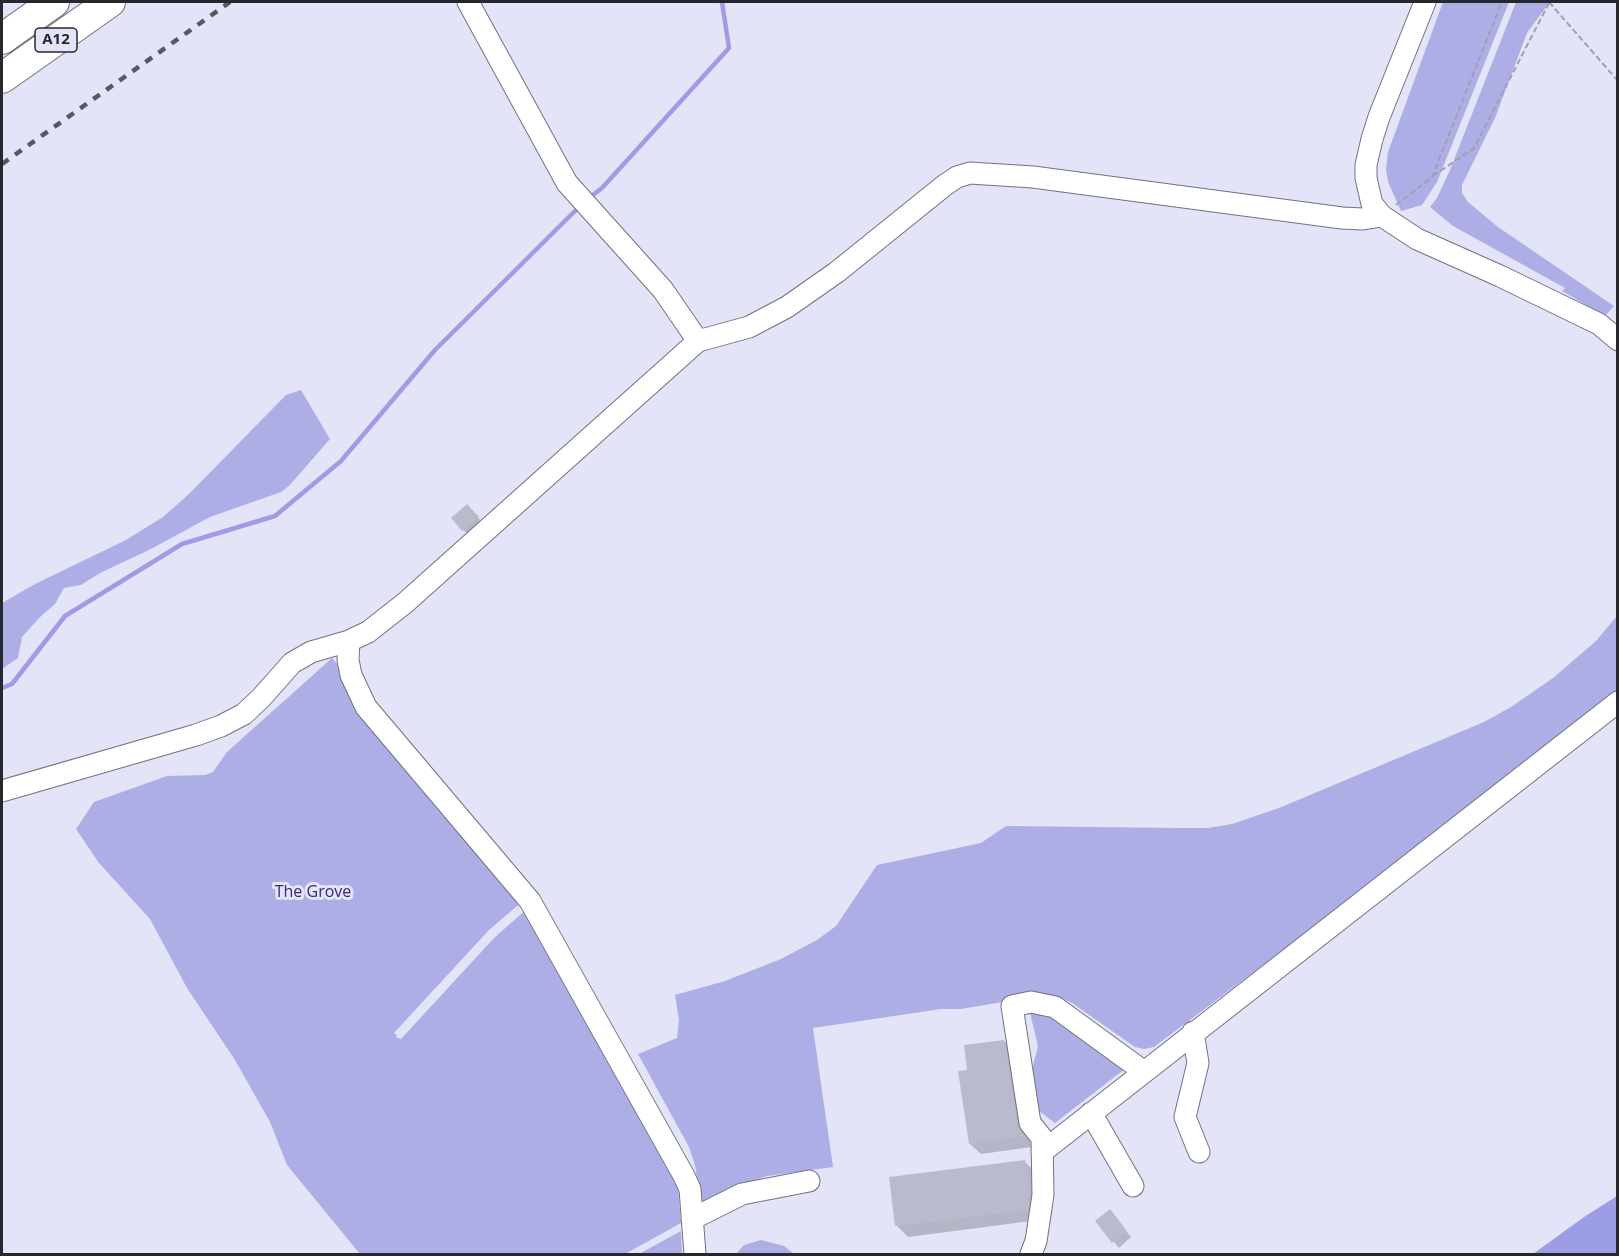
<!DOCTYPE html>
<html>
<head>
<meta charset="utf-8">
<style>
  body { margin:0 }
  #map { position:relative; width:1619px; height:1256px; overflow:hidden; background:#e3e4f7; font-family:"Open Sans",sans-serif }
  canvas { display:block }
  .frame { position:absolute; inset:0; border:3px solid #27272e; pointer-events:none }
</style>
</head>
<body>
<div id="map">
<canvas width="1619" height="1256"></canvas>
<div class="frame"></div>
</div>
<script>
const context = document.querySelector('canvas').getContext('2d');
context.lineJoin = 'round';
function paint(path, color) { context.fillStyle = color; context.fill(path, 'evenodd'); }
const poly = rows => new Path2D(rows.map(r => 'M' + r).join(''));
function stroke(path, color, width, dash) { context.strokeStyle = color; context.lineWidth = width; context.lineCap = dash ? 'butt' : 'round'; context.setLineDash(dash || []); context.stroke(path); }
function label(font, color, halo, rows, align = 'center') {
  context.font = font + ' "Open Sans",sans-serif'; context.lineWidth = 6; context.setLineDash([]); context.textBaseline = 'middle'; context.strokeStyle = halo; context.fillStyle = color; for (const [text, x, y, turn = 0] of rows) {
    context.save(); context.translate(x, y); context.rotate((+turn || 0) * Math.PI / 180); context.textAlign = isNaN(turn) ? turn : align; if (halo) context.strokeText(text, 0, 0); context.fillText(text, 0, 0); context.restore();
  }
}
paint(poly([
  [1443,2,1509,2,1437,182,1422,205,1401,211,1388,182,1386,169,1388,152],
  [1516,2,1547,2,1549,3,1527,33,1495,118,1462,185,1462,193,1468,202,1498,227,1614,306,1605,316,1562,291,1565,288,1453,226,1430,207,1437,198,1450,170],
  [301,390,330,439,289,486,281,492,210,517,149,550,100,573,81,585,64,588,55,604,39,618,22,637,18,658,2,669,2,603,35,584,126,540,163,517,189,494,286,395],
  [1617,616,1617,695,1465,813,1154,1047,1144,1049,1135,1047,1072,1003,1059,997,1044,995,961,1009,941,1009,813,1028,833,1167,767,1176,758,1179,708,1206,701,1203,695,1165,689,1147,638,1054,677,1038,679,1020,675,995,725,981,781,959,817,940,836,926,877,865,981,843,1006,826,1179,828,1208,828,1232,824,1279,808,1484,722,1511,707,1553,678,1596,641],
  [332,658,531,894,489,930,394,1033,397,1035,396,1037,401,1039,494,938,536,901,675,1153,681,1223,625,1254,360,1254,287,1165,270,1122,235,1060,187,988,150,919,99,863,76,829,94,802,167,776,205,775,213,772,227,752],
  [1049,1011,1126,1068,1055,1123,1039,1111,1032,1070,1038,1046,1030,1013],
  [681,1231,682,1254,639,1254],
  [761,1240,784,1246,794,1254,736,1254,744,1245]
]), '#adaee6');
paint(poly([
  [1617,1196,1617,1254,1533,1254,1584,1217]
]), '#9d9de6');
paint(poly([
  [472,511,483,523,469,536,453,519],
  [1004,1041,1015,1052,1028,1137,1032,1147,981,1154,970,1144,969,1071],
  [1025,1162,1036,1173,1039,1220,908,1237,897,1226],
  [1115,1217,1131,1237,1119,1248,1097,1221]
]), '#0003');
stroke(poly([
  [589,198,602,188,729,48,722,2],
  [2,688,12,684,65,616,182,544,275,516,341,461,435,350,580,206]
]), '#9d9de6', 4.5);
paint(poly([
  [467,504,479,517,462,531,451,518],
  [1004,1040,1017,1125,1023,1136,969,1144,958,1071,967,1070,964,1045],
  [1025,1160,1030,1196,1028,1210,895,1226,889,1177],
  [1110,1209,1127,1231,1112,1243,1095,1221]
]), '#b9bacc');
const minor = poly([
  [468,2,567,183,663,290,698,341],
  [1425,2,1379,117,1372,139,1366,165,1366,178,1372,204,1382,216,1417,239,1500,276,1599,324,1618,340],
  [349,641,348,660,351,675,366,707,530,901,684,1176,690,1189,695,1254],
  [2,791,196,735,221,726,244,714,261,698,292,663,311,652,349,641,368,632,405,603,698,341,749,327,787,307,837,272,945,185,957,177,970,173,1033,177,1342,218,1363,219,1382,216],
  [1193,1032,1198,1063,1185,1117,1199,1152],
  [1091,1113,1133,1186],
  [1042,1152,1618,702],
  [692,1219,742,1194,809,1181],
  [1031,1254,1036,1241,1043,1195,1042,1138,1030,1123,1012,1006,1031,1002,1055,1007,1143,1071]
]);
const highway = poly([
  [2,39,54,2],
  [2,78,110,2]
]);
stroke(minor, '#717282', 23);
stroke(highway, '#717282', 32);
stroke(poly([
  [1549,2,1618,81],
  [1433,176,1474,148,1549,3],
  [1396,205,1432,177,1502,2]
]), '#9fa0ae', 2, [6, 3]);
stroke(minor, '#fff', 21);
stroke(highway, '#fff', 30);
stroke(poly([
  [2,164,230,2]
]), '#585862', 4.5, [8, 8]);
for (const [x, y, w] of [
  [56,40,42]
]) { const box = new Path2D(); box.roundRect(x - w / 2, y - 12, w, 24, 4.5); context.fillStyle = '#e3e4f7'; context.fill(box); stroke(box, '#27272e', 1.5); }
label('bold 15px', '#27272e', null, [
  ["A12",56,40]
]);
label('16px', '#34287c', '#e3e4f7', [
  ["The Grove",313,892]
]);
</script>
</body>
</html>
